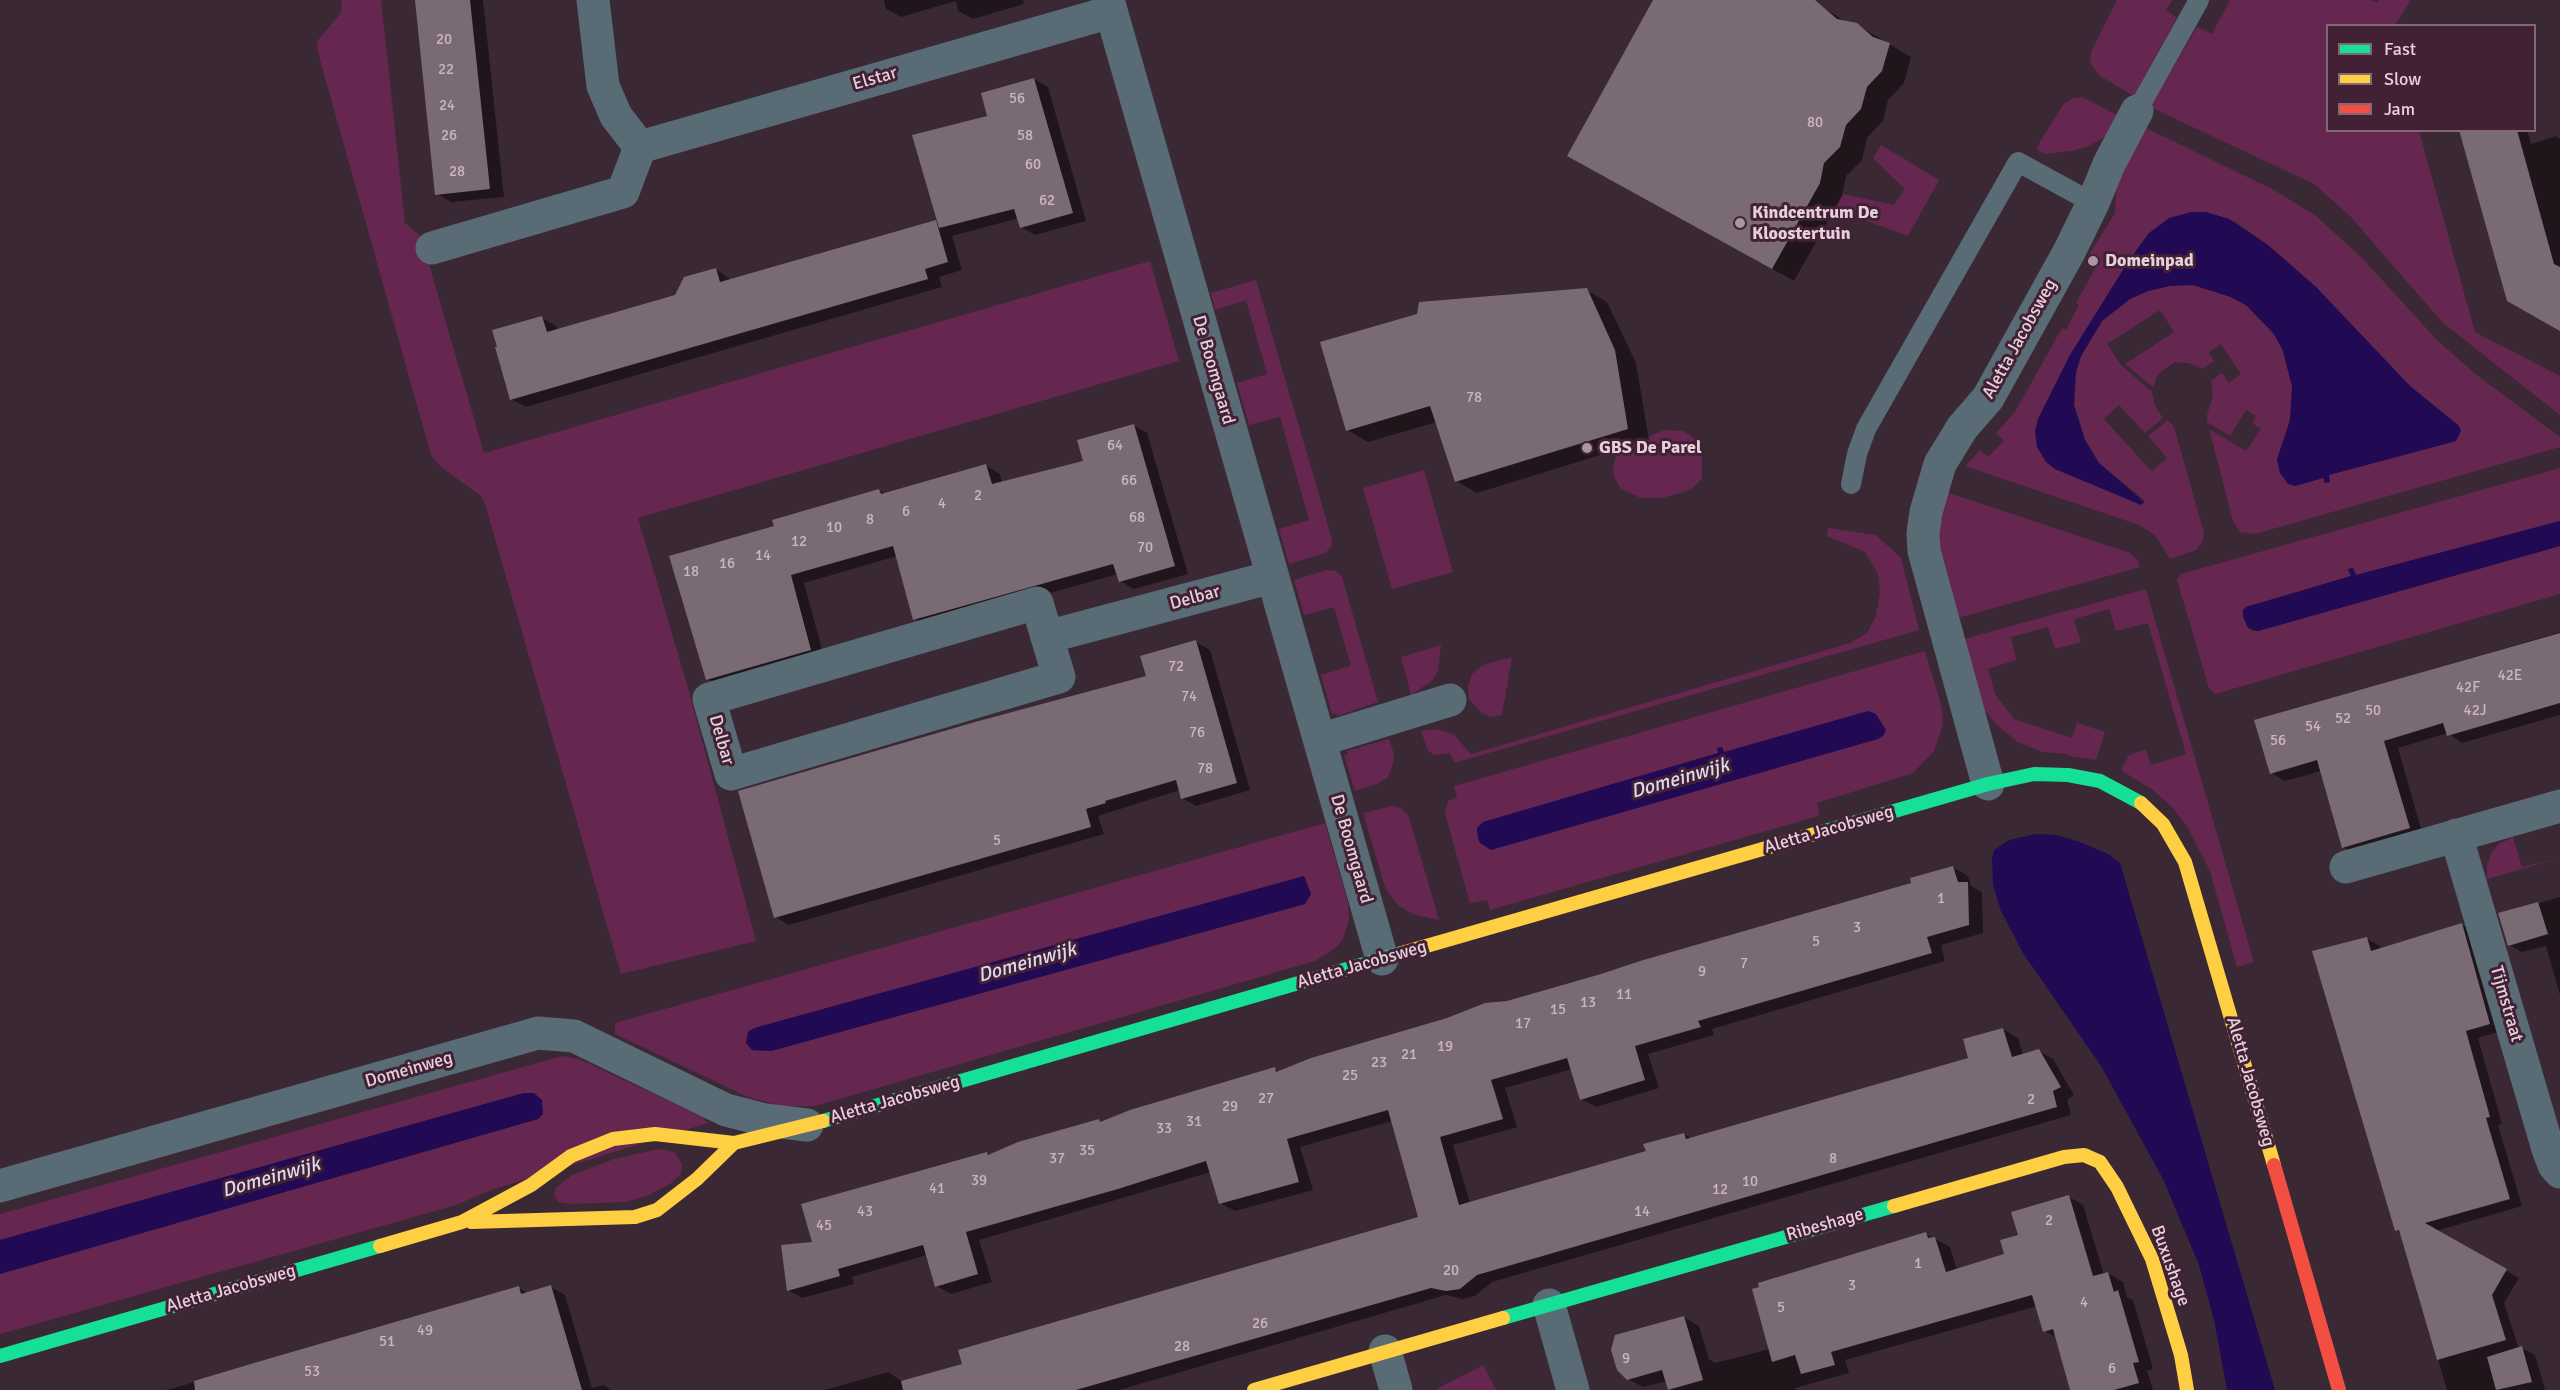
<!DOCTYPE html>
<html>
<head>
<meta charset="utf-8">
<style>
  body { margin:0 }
  #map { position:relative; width:2560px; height:1390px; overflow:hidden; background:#3a2934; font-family:Signika,sans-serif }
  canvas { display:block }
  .legend { position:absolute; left:2326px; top:24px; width:210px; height:108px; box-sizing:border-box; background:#422135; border:2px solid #836777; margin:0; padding:8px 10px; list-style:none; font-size:18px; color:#e5d0db }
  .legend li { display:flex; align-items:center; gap:12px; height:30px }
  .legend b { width:30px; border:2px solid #836777 }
</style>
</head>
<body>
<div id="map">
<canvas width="2560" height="1390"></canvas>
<ul class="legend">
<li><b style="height:8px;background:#16e098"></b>Fast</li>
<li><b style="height:8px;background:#ffcf43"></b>Slow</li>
<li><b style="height:8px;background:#f24e42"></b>Jam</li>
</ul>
</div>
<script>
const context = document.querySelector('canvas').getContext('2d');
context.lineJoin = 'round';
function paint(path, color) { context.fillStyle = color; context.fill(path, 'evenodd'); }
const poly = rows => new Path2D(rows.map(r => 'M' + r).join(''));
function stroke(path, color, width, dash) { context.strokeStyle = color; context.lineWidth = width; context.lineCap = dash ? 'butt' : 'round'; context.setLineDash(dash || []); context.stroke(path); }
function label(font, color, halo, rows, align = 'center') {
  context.font = font + ' Signika,sans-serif'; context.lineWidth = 6; context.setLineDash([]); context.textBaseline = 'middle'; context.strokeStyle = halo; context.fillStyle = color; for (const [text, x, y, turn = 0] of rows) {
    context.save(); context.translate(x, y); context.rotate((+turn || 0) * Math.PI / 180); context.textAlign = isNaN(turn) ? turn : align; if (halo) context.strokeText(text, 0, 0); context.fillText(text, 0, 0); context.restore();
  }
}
paint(poly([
  [342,0,381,0,405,223,421,237,484,453,1150,261,1179,361,638,518,688,688,756,941,621,974,485,504,481,496,441,467,431,455,317,49,318,40,341,13],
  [2117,0,2172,0,2166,11,2177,17,2134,96,2100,76,2090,63,2091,52],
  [2230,0,2371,0,2377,3,2379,0,2411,0,2395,25,2328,26,2328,130,2419,131,2475,332,2560,376,2560,415,2443,323,2350,216,2314,184,2150,107,2197,27,2212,34],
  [2082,97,2119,116,2111,134,2086,147,2071,151,2045,154,2037,150,2038,145,2063,105,2073,98],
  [2140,125,2274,190,2316,216,2361,257,2438,341,2478,376,2560,437,2560,447,2255,534,2240,532,2233,521,2209,429,2246,451,2261,429,2252,423,2256,416,2246,410,2230,436,2207,422,2207,415,2213,396,2211,381,2222,373,2229,383,2241,374,2221,344,2209,352,2214,361,2202,369,2189,363,2175,362,2158,374,2153,387,2125,364,2174,332,2160,310,2107,344,2121,365,2152,392,2155,406,2163,418,2145,433,2119,405,2104,419,2155,475,2152,471,2167,458,2148,436,2168,420,2174,427,2204,533,2203,541,2196,550,2170,559,2155,535,2139,525,1965,466,1980,450,1988,457,2004,441,1996,433,2015,412,2062,328,2066,330,2079,305,2076,303,2097,265,2090,259,2090,253,2115,213,2117,168],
  [2206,212,2236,222,2268,245,2316,287,2410,386,2459,426,2456,441,2328,475,2330,481,2323,478,2295,486,2288,429,2292,404,2292,386,2283,351,2274,334,2246,305,2231,297,2193,285,2170,286,2148,291,2130,299,2102,321,2081,356,2076,372,2074,405,2085,440,2099,463,2144,500,2143,504,2055,469,2046,462,2036,441,2038,419,2070,355,2128,262,2149,233],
  [1881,145,1939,180,1908,236,1834,209,1843,194,1894,205,1905,189,1873,158],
  [1256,280,1332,539,1331,547,1325,553,1289,564,1279,529,1309,520,1280,417,1249,425,1237,383,1267,374,1246,300,1215,310,1211,293],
  [1665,430,1683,431,1697,440,1702,452,1702,478,1694,487,1681,493,1661,498,1641,498,1621,489,1614,476,1613,466,1616,457,1634,442],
  [2560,468,2560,521,2356,575,2353,568,2348,570,2351,576,2246,607,2245,622,2251,631,2258,631,2560,546,2560,594,2215,694,2209,688,2177,580,2181,574],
  [1424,470,1453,572,1392,589,1363,488],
  [1946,492,2130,553,2138,561,2140,567,1958,618,1940,553,1940,518],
  [1828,528,1876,535,1901,558,1919,630,1454,763,1450,753,1435,755,1428,751,1421,731,1435,729,1453,734,1471,754,1850,643,1867,633,1876,616,1880,592,1878,574,1865,552,1827,536],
  [1327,570,1336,571,1342,577,1378,702,1337,716,1336,713,1332,714,1321,675,1351,666,1334,607,1304,615,1294,580],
  [2146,589,2254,962,2237,967,2210,871,2187,826,2171,806,2154,791,2121,770,2129,755,2146,749,2151,765,2186,754,2148,623,2116,631,2109,609,2074,619,2081,642,2055,649,2048,627,2011,637,2016,660,1988,669,1995,694,2014,719,2072,738,2077,723,2105,732,2096,760,2068,756,2067,754,2042,752,2018,742,1999,727,1986,712,1981,702,1964,639],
  [1441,645,1438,671,1433,680,1411,695,1401,657],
  [1925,651,1942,708,1943,724,1934,751,1913,773,1817,803,1819,816,1490,910,1487,900,1470,903,1445,813,1448,801,1457,798,1454,786],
  [1512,657,1502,715,1491,717,1482,713,1469,699,1468,686,1472,674,1483,665],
  [1389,739,1394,754,1393,764,1388,777,1377,784,1355,791,1344,755,1348,754,1347,751],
  [1392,806,1401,808,1409,817,1439,920,1412,914,1398,905,1386,890,1363,813],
  [1325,823,1348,903,1349,919,1343,939,1337,947,1315,961,815,1106,783,1106,750,1098,615,1034,615,1023],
  [1304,876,1311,894,1305,904,771,1051,752,1050],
  [2513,837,2522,867,2560,858,2487,879,2487,866,2491,854,2499,844],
  [562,1056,579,1059,703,1117,708,1123,491,1190,456,1205,0,1334,0,1274,538,1119,543,1114,524,1093,0,1240,0,1214],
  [659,1149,674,1152,682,1164,681,1174,670,1184,647,1196,625,1202,569,1204,558,1202,554,1195,556,1188,572,1175,614,1159],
  [1483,1365,1496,1390,1438,1390,1437,1389]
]), '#65274f');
paint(poly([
  [2191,212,2206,212,2229,219,2268,245,2316,287,2410,386,2459,426,2461,431,2456,441,2329,475,2330,482,2325,483,2323,478,2295,486,2288,484,2280,473,2277,459,2290,420,2292,386,2283,351,2274,334,2246,305,2231,297,2193,285,2170,286,2148,291,2130,299,2102,321,2081,356,2076,372,2074,405,2085,440,2099,463,2144,502,2141,505,2055,469,2046,462,2037,447,2035,431,2038,419,2070,355,2128,262,2149,233,2169,218],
  [2560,521,2560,546,2258,631,2248,628,2243,616,2243,610,2246,607,2351,576,2348,569,2353,568,2356,575],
  [1868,711,1876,714,1886,730,1883,736,1878,739,1491,850,1480,843,1478,838,1477,828,1483,822,1718,753,1717,748,1722,747,1724,752],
  [2036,834,2056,835,2080,842,2108,854,2120,863,2275,1390,2227,1390,2214,1320,2199,1265,2163,1179,2101,1066,2023,953,2001,911,1993,885,1992,859,1994,850,2009,840],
  [1304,876,1311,894,1305,904,771,1051,752,1050,746,1043,748,1032,754,1028],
  [524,1093,534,1093,542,1100,543,1114,538,1119,0,1274,0,1240]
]), '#210954');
paint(poly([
  [416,0,483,0,504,197,451,202,437,194],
  [884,0,1023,0,1024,4,973,19,958,11,956,1,901,17,886,9],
  [1654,0,1812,0,1846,22,1856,24,1911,57,1904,83,1888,100,1883,121,1867,138,1862,160,1846,176,1842,196,1794,281,1590,168],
  [1034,79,1048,87,1086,221,1035,235,1021,227,1019,218,952,236,962,270,939,277,942,287,526,407,511,399,542,318,556,326,558,331,676,296,716,269,731,280,936,221,939,223,989,117],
  [2461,130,2527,130,2531,144,2556,136,2560,139,2560,329],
  [1586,290,1607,302,1636,363,1649,440,1477,493,1456,481,1437,422,1368,442,1347,430],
  [1133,425,1147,433,1188,574,1134,589,1120,581,1118,574,929,627,915,619,897,556,804,583,824,657,722,687,708,679,776,527,879,490,886,494,986,466,1000,474,1002,483,1085,462],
  [2560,632,2560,715,2462,743,2448,733,2398,748,2423,836,2357,855,2343,847,2321,771,2285,781,2271,773,2256,721],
  [1196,642,1210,650,1250,790,1196,806,1182,798,1180,790,1098,816,1104,834,789,925,775,917,1147,677],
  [1953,867,1968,876,1971,886,1982,892,1983,933,1941,945,1945,961,1712,1029,1714,1035,1648,1054,1659,1088,1596,1107,1581,1099,1572,1069,1505,1088,1517,1127,1453,1145,1470,1203,1647,1152,1684,1134,1692,1139,1970,1059,2003,1029,2018,1038,2023,1055,2039,1051,2053,1059,2074,1095,2067,1100,2071,1115,1492,1282,1475,1296,1462,1299,1446,1295,1119,1390,825,1390,888,1372,903,1382,927,1375,1420,1218,1392,1121,1300,1147,1313,1190,1235,1211,1220,1203,1211,1172,979,1240,992,1282,951,1294,936,1286,927,1255,852,1277,854,1284,802,1298,788,1290,814,1243,987,1153,990,1155,1275,1069,1280,1072,1507,1002,1913,884],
  [2560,897,2560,995,2546,946,2522,952,2509,945,2500,914],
  [2462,925,2475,932,2502,1031,2478,1038,2502,1124,2498,1125,2522,1206,2436,1231,2519,1278,2504,1303,2519,1349,2522,1348,2535,1355,2545,1389,2542,1390,2447,1390,2402,1234,2396,1230,2367,939,2380,946,2381,950],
  [2069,1197,2083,1205,2104,1275,2108,1273,2123,1282,2127,1297,2133,1300,2153,1369,2147,1371,2153,1390,2068,1390,2072,1389,2057,1338,2045,1331,2037,1306,1845,1360,1849,1373,1795,1388,1796,1390,1669,1390,1667,1381,1643,1387,1628,1379,1684,1317,1699,1326,1709,1359,1715,1363,1770,1349,1926,1234,1950,1247,1957,1270,2006,1255,2019,1236],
  [551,1287,565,1295,592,1388,603,1385,612,1390,167,1390,519,1288,529,1294]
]), '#0007');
paint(poly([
  [415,0,470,0,490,189,435,195],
  [1653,0,1815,0,1837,19,1857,23,1873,37,1890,43,1882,71,1867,87,1861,109,1846,125,1840,147,1824,163,1820,183,1772,269,1567,156],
  [1034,78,1073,213,1020,228,1014,209,939,228,912,135,987,116,981,93],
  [2459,130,2517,130,2554,264,2560,267,2560,331,2507,301],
  [936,220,948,262,925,269,928,279,510,400,495,347,497,347,492,330,542,316,547,332,675,295,684,277,716,268,720,282],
  [1587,288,1615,350,1628,429,1455,482,1430,406,1346,431,1320,342,1417,314,1419,302],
  [1134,424,1175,566,1119,582,1113,564,913,620,893,546,791,575,811,650,706,680,669,556,774,526,772,520,879,489,881,494,986,464,992,484,1083,461,1077,440],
  [2560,633,2560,703,2447,736,2443,723,2384,741,2410,828,2342,848,2317,760,2270,774,2254,720],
  [1196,640,1237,783,1181,799,1176,780,1105,801,1106,803,1086,809,1091,827,774,918,738,791,975,722,1146,676,1140,656],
  [1953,866,1958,882,1968,882,1969,925,1927,937,1932,953,1698,1021,1701,1027,1635,1046,1645,1080,1580,1100,1567,1058,1491,1080,1503,1119,1440,1137,1459,1205,1646,1151,1643,1144,1684,1133,1686,1139,1968,1058,1963,1039,2003,1028,2012,1057,2039,1049,2061,1087,2053,1091,2057,1107,1477,1275,1460,1289,1446,1291,1431,1288,1076,1390,903,1390,901,1381,962,1364,958,1350,1418,1217,1388,1110,1287,1139,1299,1182,1219,1204,1206,1161,1118,1189,966,1232,978,1274,935,1287,923,1245,838,1269,840,1276,787,1291,781,1245,812,1242,801,1204,987,1152,988,1155,1018,1142,1099,1119,1100,1122,1130,1110,1275,1067,1276,1072,1311,1058,1447,1018,1485,1003,1507,1001,1601,974,1640,961,1911,883,1910,878],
  [2538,902,2548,934,2508,946,2498,913],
  [2462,923,2490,1024,2466,1031,2490,1117,2486,1118,2510,1199,2425,1223,2507,1269,2492,1295,2506,1340,2437,1360,2399,1230,2395,1231,2312,951,2367,937,2371,951],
  [2069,1195,2093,1276,2108,1272,2114,1292,2118,1290,2139,1362,2133,1363,2139,1383,2114,1390,2070,1390,2053,1329,2043,1332,2032,1295,1831,1352,1835,1365,1801,1374,1795,1355,1772,1362,1752,1289,1759,1287,1758,1283,1926,1232,1928,1238,1935,1237,1946,1272,2004,1254,2000,1240,2018,1235,2011,1212],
  [551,1285,582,1390,195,1390,194,1381,254,1363,519,1286,521,1294],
  [1684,1316,1703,1380,1668,1390,1662,1370,1627,1380,1617,1370,1611,1350,1615,1335],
  [2522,1346,2532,1382,2496,1390,2487,1357]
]), '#796a73');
stroke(poly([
  [2137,111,2199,0],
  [1851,484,1857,454,1866,429,2018,162,2093,203]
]), '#596c76', 20);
stroke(poly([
  [1108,0,1382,959],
  [640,147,1111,12],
  [432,248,623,192,640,147,616,116,603,86,593,0],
  [1047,637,1059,677,731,774,709,699,1037,603,1047,637,1272,577],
  [1320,740,1450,700],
  [1988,784,1924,551,1923,533,1926,512,1940,464,1962,428,1988,398,2069,252,2093,203,2109,164,2137,111],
  [2456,835,2548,1149,2554,1165,2560,1172],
  [2346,867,2560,806],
  [0,1186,538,1033,574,1036,726,1110,765,1120,807,1125],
  [1549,1305,1573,1390],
  [1385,1351,1396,1390]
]), '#596c76', 33);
stroke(poly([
  [1825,831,1988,784,2034,774,2068,775,2100,781,2141,803],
  [823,1121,1402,953],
  [1503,1318,1894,1206],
  [0,1356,380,1246]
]), '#16e098', 14);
stroke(poly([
  [2141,803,2163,824,2185,862,2274,1165],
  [1402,953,1825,831],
  [1894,1206,2064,1157,2084,1155,2100,1162,2117,1187,2152,1259,2181,1355,2187,1390],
  [471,1222,635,1217,657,1210,697,1179,734,1143],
  [380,1246,462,1222,531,1185,571,1156,613,1139,655,1134,734,1143,823,1121],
  [1254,1390,1503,1318]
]), '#ffcf43', 14);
stroke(poly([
  [2274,1165,2339,1390]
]), '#f24e42', 14);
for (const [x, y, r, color] of [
  [1740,223,6,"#a996a1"],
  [2093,261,6,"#a996a1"],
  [1587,448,6,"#a996a1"]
]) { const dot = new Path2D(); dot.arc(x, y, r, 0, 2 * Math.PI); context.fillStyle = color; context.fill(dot); stroke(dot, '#422135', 2); }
label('15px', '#cab6c1', null, [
  ["20",444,40],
  ["22",446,70],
  ["56",1017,99],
  ["24",447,106],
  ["80",1815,123],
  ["26",449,136],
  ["58",1025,136],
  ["60",1033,165],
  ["28",457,172],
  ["62",1047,201],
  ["78",1474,398],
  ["64",1115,446],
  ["66",1129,481],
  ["2",978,496],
  ["4",942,504],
  ["6",906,512],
  ["68",1137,518],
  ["8",870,520],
  ["10",834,528],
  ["12",799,542],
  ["70",1145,548],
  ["14",763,556],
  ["16",727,564],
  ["18",691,572],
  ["72",1176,667],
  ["42E",2510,676],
  ["42F",2468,688],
  ["74",1189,697],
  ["50",2373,711],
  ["42J",2475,711],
  ["52",2343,719],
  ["54",2313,727],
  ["76",1197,733],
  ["56",2278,741],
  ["78",1205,769],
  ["5",997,841],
  ["1",1941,899],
  ["3",1857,928],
  ["5",1816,942],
  ["7",1744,964],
  ["9",1702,972],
  ["11",1624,995],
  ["13",1588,1003],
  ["15",1558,1010],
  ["17",1523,1024],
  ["19",1445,1047],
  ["21",1409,1055],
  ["23",1379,1063],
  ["25",1350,1076],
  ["27",1266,1099],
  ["2",2031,1100],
  ["29",1230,1107],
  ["31",1194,1122],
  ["33",1164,1129],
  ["35",1087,1151],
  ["37",1057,1159],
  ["8",1833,1159],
  ["39",979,1181],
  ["10",1750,1182],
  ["41",937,1189],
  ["12",1720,1190],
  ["43",865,1212],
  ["14",1642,1212],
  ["2",2049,1221],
  ["45",824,1226],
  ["1",1918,1264],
  ["20",1451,1271],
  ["3",1852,1286],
  ["4",2084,1303],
  ["5",1781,1308],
  ["26",1260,1324],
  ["49",425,1331],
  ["51",387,1342],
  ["28",1182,1347],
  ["9",1626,1359],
  ["6",2112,1369],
  ["53",312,1372]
]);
label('18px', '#e5d0db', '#422135', [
  ["Elstar",875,79,-16],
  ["Aletta Jacobsweg",2020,339,-61],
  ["De Boomgaard",1213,370,74],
  ["Delbar",1195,598,-15],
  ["Delbar",721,740,74],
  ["Aletta Jacobsweg",1829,830,-16],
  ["De Boomgaard",1351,849,74],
  ["Aletta Jacobsweg",1362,965,-16],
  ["Tijmstraat",2506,1004,74],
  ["Domeinweg",409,1070,-16],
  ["Aletta Jacobsweg",2250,1082,74],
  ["Aletta Jacobsweg",895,1100,-16],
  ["Ribeshage",1825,1225,-16],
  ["Buxushage",2170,1266,70],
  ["Aletta Jacobsweg",231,1289,-16]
]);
label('bold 18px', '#e5d0db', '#422135', [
  ["Kindcentrum De",1752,213],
  ["Kloostertuin",1752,234],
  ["Domeinpad",2105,261],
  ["GBS De Parel",1599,448]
], 'left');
label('italic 20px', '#d9d9f0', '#422135', [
  ["Domeinwijk",1680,779,-16],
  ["Domeinwijk",1027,963,-16],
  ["Domeinwijk",271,1178,-16]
]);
</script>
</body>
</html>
